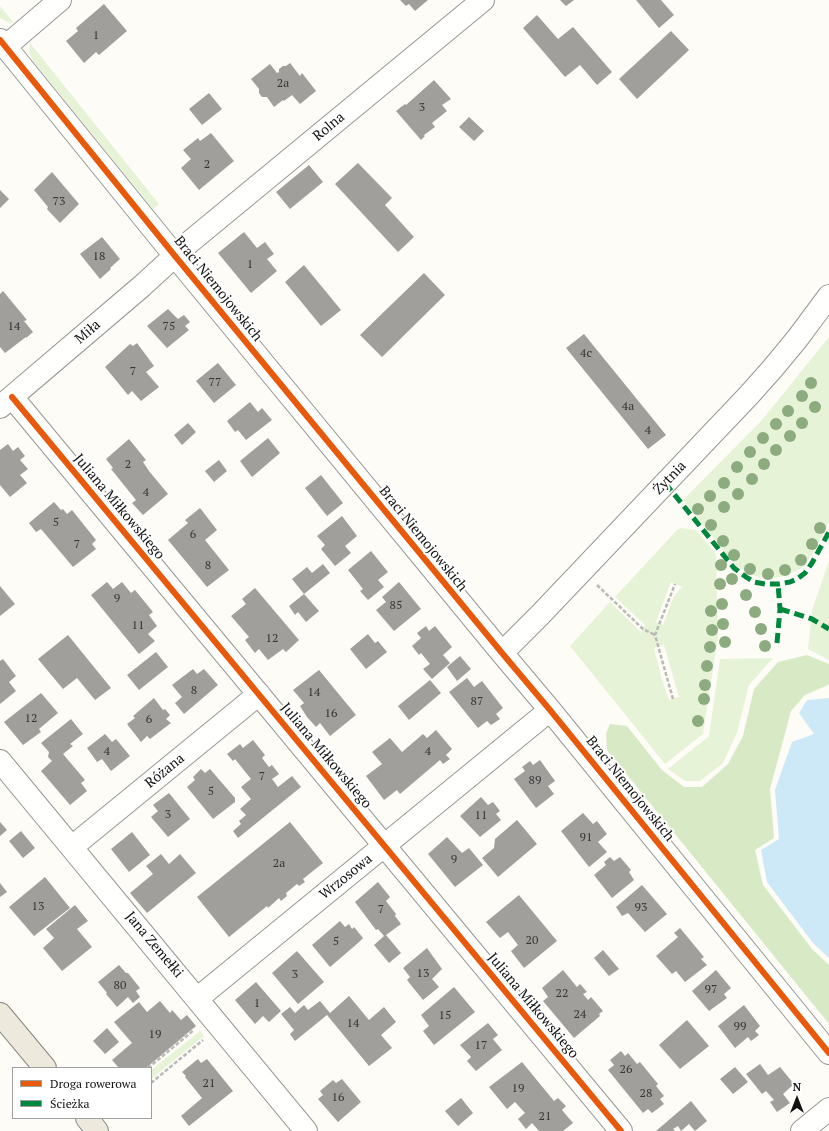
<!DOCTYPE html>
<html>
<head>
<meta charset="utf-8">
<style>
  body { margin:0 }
  #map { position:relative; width:829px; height:1131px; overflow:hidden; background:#fdfcf7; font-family:"PT Serif",serif }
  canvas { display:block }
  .legend { position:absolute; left:12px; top:1067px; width:140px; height:52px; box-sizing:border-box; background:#fff; border:1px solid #a0a0a0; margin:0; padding:5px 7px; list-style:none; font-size:12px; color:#111 }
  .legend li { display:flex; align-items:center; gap:8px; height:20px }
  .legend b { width:20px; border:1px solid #a0a0a0 }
  .north { position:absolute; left:777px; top:1079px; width:40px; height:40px; -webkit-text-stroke:3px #fff; paint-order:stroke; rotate:0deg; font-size:11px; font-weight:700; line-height:16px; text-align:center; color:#111 }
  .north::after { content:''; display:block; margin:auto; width:14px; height:18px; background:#111; clip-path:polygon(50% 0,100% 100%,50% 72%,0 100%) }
</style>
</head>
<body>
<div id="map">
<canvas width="829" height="1131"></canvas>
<ul class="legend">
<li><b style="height:5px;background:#e8590c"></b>Droga rowerowa</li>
<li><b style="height:5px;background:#00873e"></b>Ścieżka</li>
</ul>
<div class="north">N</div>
</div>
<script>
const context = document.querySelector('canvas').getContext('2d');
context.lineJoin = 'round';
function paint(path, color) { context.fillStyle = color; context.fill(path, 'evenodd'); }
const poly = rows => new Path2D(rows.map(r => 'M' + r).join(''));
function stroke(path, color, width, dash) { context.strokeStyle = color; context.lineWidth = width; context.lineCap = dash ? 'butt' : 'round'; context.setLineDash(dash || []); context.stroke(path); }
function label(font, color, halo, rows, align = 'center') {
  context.font = font + ' "PT Serif",serif'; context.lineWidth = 4; context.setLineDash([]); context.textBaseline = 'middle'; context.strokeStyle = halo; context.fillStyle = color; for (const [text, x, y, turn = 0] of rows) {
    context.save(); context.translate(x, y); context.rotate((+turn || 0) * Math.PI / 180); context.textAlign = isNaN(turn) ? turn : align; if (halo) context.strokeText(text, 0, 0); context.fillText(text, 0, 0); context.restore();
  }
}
paint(poly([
  [0,6,14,23,8,22,0,18],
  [30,43,159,204,153,209,33,61,29,52],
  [829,337,829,522,816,548,804,566,797,571,780,577,770,579,758,577,748,573,739,567,732,561,683,500,762,420],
  [681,528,696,530,716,554,718,637,703,734,665,764,570,646,610,602,641,632,645,625,615,597,677,530],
  [671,582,682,587,674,596,663,625,656,622],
  [664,645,679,697,669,700,661,676,654,648],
  [829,561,829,660,808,649,812,610],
  [773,658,749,685,737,733,723,763,700,781,685,781,668,769,709,736,720,659],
  [200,1031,204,1036,151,1079,151,1070]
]), '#e7f3d7');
paint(poly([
  [807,655,829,664,829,684,828,685,805,695,791,711,770,789,774,838,755,850,763,885,812,949,829,965,829,1024,607,750,606,733,610,724,627,726,662,770,684,787,702,787,728,764,743,736,754,689,778,662]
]), '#d8eac5');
paint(poly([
  [829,698,829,958,813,943,767,882,761,850,779,839,775,790,792,742,814,734,799,713,807,700]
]), '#cde8f7');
paint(poly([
  [400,0,428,0,415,11,409,4,406,6],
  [560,0,574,0,566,6],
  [636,0,661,0,674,15,659,28],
  [104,4,127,31,99,55,96,52,84,63,66,41,78,31,76,28],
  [537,15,558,39,573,27,612,72,597,85,580,65,565,77,523,28],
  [671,31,689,50,637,99,619,79],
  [290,63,300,76,302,73,316,91,300,104,292,95,284,101,283,100,274,107,267,97,262,97,259,93,259,89,251,79,270,64,277,73,279,72,279,69,283,66,286,66],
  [434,80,451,99,442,105,447,111,432,123,435,127,424,135,425,136,421,140,396,111,405,104,406,105],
  [209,93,222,109,202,125,189,109],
  [469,117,484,131,474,141,459,127],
  [211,133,234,161,199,190,181,168,191,159,183,150,198,138,200,141],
  [358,163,392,198,385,205,414,237,398,252,335,184],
  [309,165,323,182,290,209,276,192],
  [52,172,79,204,60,223,47,209,48,207,34,190],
  [0,190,9,199,0,208],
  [244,232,257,248,265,242,274,254,267,259,277,271,251,293,218,253],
  [102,237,120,259,110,268,111,269,100,279,80,254],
  [304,265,341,310,321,326,285,282],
  [424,273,445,295,382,357,360,335],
  [3,291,27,320,24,321,33,332,26,338,26,337,5,353,0,347,0,294],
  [168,309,178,319,184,315,190,322,185,326,189,330,167,348,147,326],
  [584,334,666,435,648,449,566,348],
  [137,343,154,366,146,372,159,387,141,401,132,391,128,395,105,367,130,344,133,346],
  [218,363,236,385,214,403,196,381],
  [250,402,258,412,262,408,272,420,246,440,238,430,235,432,227,421],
  [188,423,196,432,182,445,174,435],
  [268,438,280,453,252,477,240,461],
  [129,439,146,460,143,462,149,471,168,494,143,515,132,503,136,500,111,469,113,468,106,459],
  [8,444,13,451,18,447,25,456,20,460,28,469,20,475,27,483,10,497,0,485,0,450],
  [219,460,227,471,214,482,205,471],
  [321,475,343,503,327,516,305,488],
  [54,502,61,510,63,509,67,514,72,510,96,540,92,544,96,549,73,567,41,529,36,532,29,523],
  [200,508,217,530,205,540,229,570,207,587,168,540,188,523,185,520],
  [342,516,357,536,345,546,351,553,335,566,321,549,325,545,317,536],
  [371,551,388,572,378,580,384,587,368,600,360,591,363,589,348,570],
  [323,564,330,573,304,594,292,579,307,567,312,573],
  [107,582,113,589,122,582,131,593,135,590,153,612,149,615,157,626,148,634,155,641,139,654,91,595],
  [399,582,421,609,394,631,376,610,386,602,382,597],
  [0,586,15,604,0,616],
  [255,588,299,640,286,652,283,649,268,660,259,649,255,653,245,640,249,637,231,616,246,604,242,599],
  [304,594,319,611,306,622,298,612,295,615,289,606],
  [426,626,429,631,435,626,452,647,443,655,450,663,432,679,423,669,430,664,421,653,419,655,412,646,421,638,417,633],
  [368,634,375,643,378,641,387,652,366,669,350,649],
  [68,635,111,688,95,700,77,678,63,689,38,659],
  [156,652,168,667,139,690,127,675],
  [460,656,471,669,457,681,447,667],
  [3,659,16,676,9,682,16,691,0,704,0,661],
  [193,669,197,674,204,669,218,685,184,714,175,703,182,697,172,685],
  [319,670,356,715,330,736,320,723,316,727,307,717,300,706,304,703,293,690],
  [467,678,474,687,482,681,503,708,496,714,500,719,491,725,487,721,478,728,449,692],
  [430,680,441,693,409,720,398,706],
  [41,693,58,713,39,729,41,732,23,745,4,722],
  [154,698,163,710,165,709,170,715,166,719,171,723,150,739,147,736,141,742,127,724,135,718,133,716],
  [71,719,83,734,70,744,73,746,63,754,85,780,81,783,87,791,70,805,41,771,52,761,48,757,49,752,41,743],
  [436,730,452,749,446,755,450,759,443,764,440,760,400,794,397,790,384,800,366,776,382,764,372,752,390,738,402,752,423,734,427,738],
  [105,734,112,742,116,739,130,756,111,771,102,759,97,762,87,748],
  [253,740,265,755,262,758,269,767,272,765,279,774,272,779,278,787,292,776,301,787,238,838,233,831,241,824,239,821,246,815,240,809,251,799,241,787,251,779,235,759,233,761,227,754,240,744,243,748],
  [540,760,555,781,548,786,554,794,536,808,514,779,525,771,522,767,530,761,533,765],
  [201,769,205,773,210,769,235,798,235,802,213,819,187,787,195,780,193,777],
  [169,793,190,819,168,837,151,817,158,811,153,805],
  [481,797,488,805,493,802,500,811,496,814,501,820,480,837,460,816],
  [583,813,593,824,597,821,607,834,598,842,607,852,589,867,561,831],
  [517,820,537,844,498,877,482,858,494,848,495,839],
  [0,822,7,830,0,836],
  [290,822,323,863,303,879,305,882,299,886,297,884,286,893,287,896,281,901,279,898,268,908,267,906,229,937,197,897],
  [21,831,35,848,23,858,9,841],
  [132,832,150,855,129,872,111,849],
  [447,837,462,853,469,848,483,865,455,887,428,854],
  [161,854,169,864,180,854,196,873,147,913,130,893,153,874,146,866],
  [610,857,614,861,620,857,631,870,629,872,634,880,612,898,594,875,606,865,604,862],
  [45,877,70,908,34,936,9,907],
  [378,882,390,897,386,901,396,914,395,916,401,924,386,935,401,953,389,963,374,945,384,936,378,929,376,930,355,902],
  [0,883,7,892,0,897],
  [642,885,667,914,645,932,628,913,622,916,616,907],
  [519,895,557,941,524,968,511,951,518,945,508,932,500,938,486,922],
  [75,905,88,921,77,929,92,947,62,971,43,948,54,938,46,929],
  [340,921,345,927,349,924,352,929,354,927,363,938,358,943,330,967,312,945],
  [680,928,704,957,701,959,707,965,685,982,676,971,672,974,656,956,678,937,674,933],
  [427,948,442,969,432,979,439,987,423,1000,407,980,410,977,403,968],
  [603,950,619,969,609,976,594,958],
  [297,951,324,982,298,1004,272,973],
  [119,965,126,973,128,973,140,988,136,991,140,997,133,1003,128,997,117,1007,106,994,107,993,98,982],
  [563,970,577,987,580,984,587,992,583,994,588,1000,591,997,603,1011,599,1014,600,1016,574,1038,543,1001,548,997,542,988],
  [716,970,731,988,724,994,727,998,709,1011,692,991],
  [256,982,281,1011,269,1022,263,1016,255,1024,235,1000],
  [454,987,475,1012,434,1045,423,1031,429,1026,421,1015],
  [349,996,369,1020,384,1007,396,1022,381,1035,392,1048,369,1066,327,1015,295,1041,290,1034,294,1030,281,1014,290,1007,295,1013,304,1005,308,1010,320,1001,330,1013],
  [160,1001,170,1013,172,1010,181,1020,187,1015,196,1026,146,1068,119,1068,112,1060,132,1043,114,1022,139,1002,147,1012],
  [744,1005,760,1026,755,1031,759,1035,751,1041,748,1037,735,1048,718,1026],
  [687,1020,709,1046,680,1069,659,1045],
  [488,1023,498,1035,493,1039,502,1050,476,1071,467,1061,471,1057,460,1045],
  [107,1028,119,1042,105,1054,93,1041],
  [621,1051,625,1056,628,1053,637,1064,640,1062,658,1084,656,1086,664,1096,660,1099,664,1104,652,1113,648,1109,643,1113,608,1070,614,1065,610,1060],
  [198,1059,201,1063,207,1059,233,1091,189,1126,181,1116,202,1098,185,1077,186,1076,182,1072],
  [522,1062,554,1101,558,1098,566,1106,562,1110,573,1123,563,1131,539,1131,532,1123,526,1129,518,1119,525,1113,515,1102,507,1109,489,1087],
  [760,1064,768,1075,780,1067,794,1084,783,1094,790,1103,777,1112,770,1102,774,1100,766,1091,762,1094,746,1074],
  [735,1067,748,1082,733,1094,720,1079],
  [342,1079,361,1102,338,1122,318,1099,323,1095,320,1091,333,1080,336,1083],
  [461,1098,473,1113,458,1126,445,1111],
  [691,1101,707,1121,695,1131,689,1124,681,1131,678,1126,673,1129,675,1131,656,1131]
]), '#a19f9c');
const minor = poly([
  [0,40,175,256,502,653,550,710,829,1053],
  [5,47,60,0],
  [12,397,621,1131],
  [0,407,142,286,191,241,483,0],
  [502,653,540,615,749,395,773,368,797,339,829,296],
  [0,761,306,1131],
  [72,847,259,694],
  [198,998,550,710],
  [802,1131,829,1109]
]);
const primary = poly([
  [0,1014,45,1068],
  [87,1118,97,1131]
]);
stroke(minor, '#979795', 24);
stroke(primary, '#858482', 24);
stroke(poly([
  [597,585,643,629,655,635],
  [673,699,655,635,675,584],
  [148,1068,194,1030],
  [151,1083,203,1040]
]), '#b9b9b8', 2.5, [4, 2]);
stroke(minor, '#fffffe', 22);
stroke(primary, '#ede9dc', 22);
stroke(poly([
  [665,483,734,568,746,577,754,582,765,584,778,584,790,582,797,579,805,573,812,563,829,532],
  [780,609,812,619,829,629],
  [777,643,780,609,778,584]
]), '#00873e', 5, [10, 5]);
stroke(poly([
  [0,40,175,256,502,653,550,710,829,1053],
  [12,397,621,1131]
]), '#e8590c', 6);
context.fillStyle = '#8cac80';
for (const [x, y] of [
  [811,383],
  [802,396],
  [815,407],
  [788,411],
  [802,423],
  [776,424],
  [790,436],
  [763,438],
  [776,450],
  [750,452],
  [764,464],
  [737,467],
  [752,479],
  [724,483],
  [738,494],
  [710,496],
  [724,507],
  [698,509],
  [711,525],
  [820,528],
  [723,541],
  [812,544],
  [734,555],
  [801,560],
  [721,565],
  [750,569],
  [785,570],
  [768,574],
  [732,579],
  [720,584],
  [746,595],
  [722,604],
  [711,611],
  [755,612],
  [723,624],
  [761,629],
  [712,630],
  [725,642],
  [765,646],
  [710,647],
  [707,666],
  [705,685],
  [704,699],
  [698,721]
]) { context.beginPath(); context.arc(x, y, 6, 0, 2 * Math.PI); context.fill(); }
label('12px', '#353434', null, [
  ["1",96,36],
  ["2a",283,84],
  ["3",422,108],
  ["2",207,165],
  ["73",59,202],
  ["18",99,257],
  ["1",250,265],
  ["14",14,327],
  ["75",169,327],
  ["4c",586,354],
  ["7",133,372],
  ["77",215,383],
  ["4a",628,407],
  ["4",648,431],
  ["2",128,465],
  ["4",146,493],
  ["5",56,523],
  ["6",193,535],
  ["7",77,545],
  ["8",208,566],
  ["9",117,599],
  ["85",396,606],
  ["11",138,626],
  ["12",272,639],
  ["8",194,691],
  ["14",314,693],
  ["87",477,702],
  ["16",331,714],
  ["12",31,719],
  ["6",149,720],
  ["4",107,752],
  ["4",428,752],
  ["7",262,777],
  ["89",535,781],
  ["5",211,792],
  ["3",168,815],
  ["11",481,816],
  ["91",586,838],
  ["9",454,860],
  ["2a",279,864],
  ["13",38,907],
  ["93",641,908],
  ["7",381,910],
  ["20",532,941],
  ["5",336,942],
  ["13",423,974],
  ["3",295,975],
  ["80",120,986],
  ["97",711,990],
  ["22",562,994],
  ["1",257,1004],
  ["24",580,1015],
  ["15",445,1016],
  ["14",353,1024],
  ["99",740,1027],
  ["19",155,1035],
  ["17",481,1046],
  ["26",626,1070],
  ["21",209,1084],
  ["19",518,1089],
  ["28",646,1094],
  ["16",338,1098],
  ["21",545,1117]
]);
label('14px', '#111', '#fff', [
  ["Rolna",329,127,-40],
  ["Braci Niemojowskich",218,289,51],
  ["Miła",88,332,-41],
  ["Żytnia",670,478,-46],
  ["Juliana Miłkowskiego",119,507,50],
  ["Braci Niemojowskich",423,539,51],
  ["Juliana Miłkowskiego",326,756,50],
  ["Różana",165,771,-39],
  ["Braci Niemojowskich",630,789,51],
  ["Wrzosowa",346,877,-39],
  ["Jana Zemełki",154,945,50],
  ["Juliana Miłkowskiego",533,1006,50]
]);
</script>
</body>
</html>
